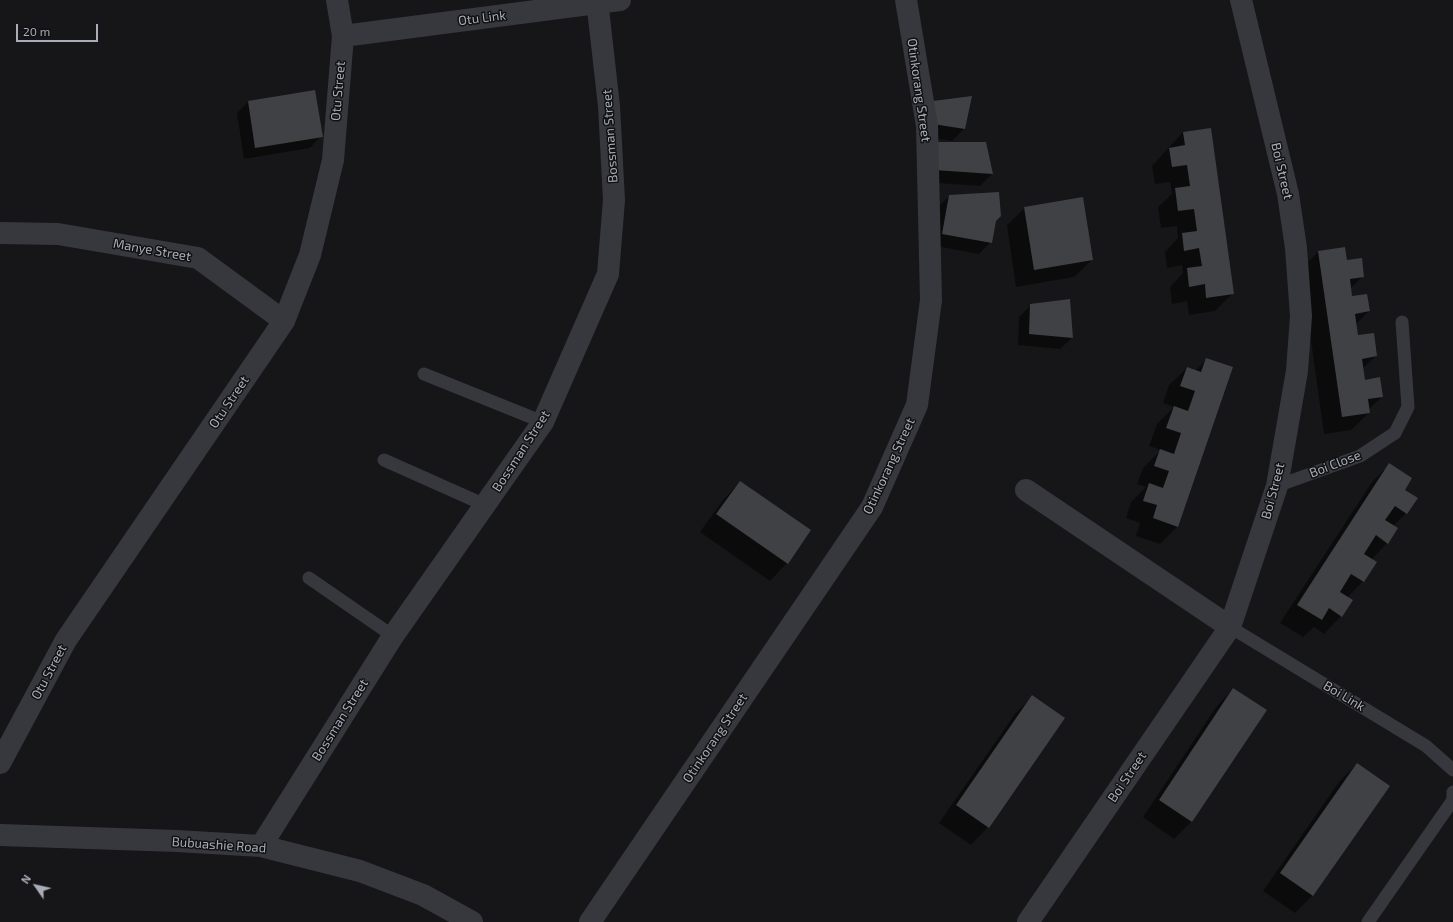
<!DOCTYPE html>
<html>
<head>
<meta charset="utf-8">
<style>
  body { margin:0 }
  #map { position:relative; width:1453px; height:922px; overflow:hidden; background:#161618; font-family:"Exo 2",sans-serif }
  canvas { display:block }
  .north { position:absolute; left:16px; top:866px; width:40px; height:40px; -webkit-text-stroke:3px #111113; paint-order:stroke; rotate:304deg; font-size:11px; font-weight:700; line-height:16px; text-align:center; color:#a8adb8 }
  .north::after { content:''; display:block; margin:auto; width:14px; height:18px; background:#a8adb8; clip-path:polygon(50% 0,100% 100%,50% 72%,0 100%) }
  .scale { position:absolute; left:16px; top:24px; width:82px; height:18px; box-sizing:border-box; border:2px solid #a8adb8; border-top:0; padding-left:5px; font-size:12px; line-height:14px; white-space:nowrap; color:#a8adb8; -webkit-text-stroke:3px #111113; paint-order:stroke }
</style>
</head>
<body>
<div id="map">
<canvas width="1453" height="922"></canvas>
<div class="north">N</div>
<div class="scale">20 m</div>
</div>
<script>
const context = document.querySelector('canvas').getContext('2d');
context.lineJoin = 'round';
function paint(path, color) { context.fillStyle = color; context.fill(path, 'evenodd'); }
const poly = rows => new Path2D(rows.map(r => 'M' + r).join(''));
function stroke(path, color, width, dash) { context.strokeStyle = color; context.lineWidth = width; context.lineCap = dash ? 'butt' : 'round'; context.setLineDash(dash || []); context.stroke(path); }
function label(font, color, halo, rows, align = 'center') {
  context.font = font + ' "Exo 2",sans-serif'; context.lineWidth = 3; context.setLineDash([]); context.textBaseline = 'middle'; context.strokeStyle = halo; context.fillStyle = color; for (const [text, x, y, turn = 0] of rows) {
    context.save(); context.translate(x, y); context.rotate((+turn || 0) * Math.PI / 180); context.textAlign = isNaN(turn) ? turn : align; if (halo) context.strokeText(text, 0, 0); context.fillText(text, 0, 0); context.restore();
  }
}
paint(poly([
  [248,102,321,136,310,148,244,159,237,113],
  [933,102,964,129,952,141,921,136],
  [1210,129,1232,294,1215,311,1189,315,1187,301,1172,304,1170,287,1183,273,1182,265,1167,268,1165,252,1178,238,1177,226,1161,228,1158,207,1172,194,1170,182,1155,184,1152,166,1183,132],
  [985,143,992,174,980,186,923,182,921,155],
  [949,196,995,221,991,242,979,254,931,245,937,208],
  [1025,208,1092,260,1074,277,1016,287,1007,225],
  [1318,252,1346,261,1363,276,1350,289,1351,297,1369,311,1356,324,1357,336,1376,356,1362,369,1364,381,1382,397,1368,410,1369,413,1351,430,1324,434,1301,269],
  [1031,305,1072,338,1060,349,1018,345,1019,317],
  [1206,360,1178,526,1160,544,1136,536,1140,523,1126,518,1131,502,1146,487,1137,484,1143,468,1161,450,1149,446,1157,424,1174,407,1163,403,1169,385,1187,368,1195,371],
  [1389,465,1403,490,1406,513,1393,526,1387,543,1371,560,1363,581,1347,598,1341,616,1324,634,1314,627,1303,637,1280,623,1372,482],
  [740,482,787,563,770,581,700,532,723,500],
  [1233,689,1192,821,1174,839,1143,817,1216,707],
  [1032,697,988,827,971,845,939,823,1015,714],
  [1357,764,1388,786,1312,896,1295,913,1263,891,1339,782]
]), '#0007');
paint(poly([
  [315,90,323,137,255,148,248,101],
  [972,96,965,129,933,124,933,101],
  [1211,128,1234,294,1206,298,1205,284,1189,287,1187,268,1202,266,1199,248,1184,251,1182,233,1197,231,1194,209,1178,211,1175,188,1190,186,1187,165,1172,167,1169,148,1185,145,1183,132],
  [932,142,986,142,993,174,934,170],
  [999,192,1001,216,996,221,992,243,942,234,949,195],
  [1083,197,1093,260,1034,270,1024,207],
  [1345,247,1347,260,1362,258,1364,277,1350,279,1352,296,1367,294,1370,311,1355,314,1358,335,1374,333,1377,356,1362,359,1365,380,1380,377,1383,397,1368,399,1370,413,1342,417,1318,251],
  [1070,299,1073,338,1029,334,1030,304],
  [1206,358,1233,367,1178,527,1153,518,1157,505,1143,501,1149,483,1163,488,1169,471,1154,466,1160,449,1174,454,1181,433,1166,428,1174,406,1188,411,1195,391,1180,386,1187,367,1201,372],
  [1389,463,1412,478,1405,490,1418,498,1407,514,1395,506,1385,520,1398,528,1388,544,1376,535,1364,554,1377,562,1364,582,1351,574,1340,592,1353,600,1342,617,1329,608,1322,620,1297,605],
  [740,481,811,530,788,564,716,514],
  [1233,688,1267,710,1192,822,1159,800],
  [1032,695,1065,718,989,828,956,805],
  [1357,763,1390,786,1313,896,1280,873]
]), '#404145');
stroke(poly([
  [424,374,543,422],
  [384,460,485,505],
  [1277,486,1360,456,1395,433,1408,407,1402,322],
  [309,578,393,636],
  [1230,627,1426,746,1453,770],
  [1368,922,1453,800,1453,792]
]), '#37383d', 13);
stroke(poly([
  [343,36,620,0],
  [0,233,58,234,198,258,284,321],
  [1026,490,1230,627],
  [0,763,66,640,284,321,310,255,333,160,343,36,337,0],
  [0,835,177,841,261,846,360,871,423,895,472,922],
  [261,846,393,636,543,422,608,274,614,200,609,106,597,0],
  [590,922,872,507,917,405,931,300,927,126,906,0],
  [1028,922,1230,627,1277,486,1297,371,1301,316,1296,248,1288,194,1241,0]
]), '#37383d', 22);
label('13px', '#a8adb8', '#111113', [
  ["Otu Link",482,18,-7],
  ["Otinkorang Street",919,90,82],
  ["Otu Street",338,91,-85],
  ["Bossman Street",610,136,-94],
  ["Boi Street",1282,171,77],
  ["Manye Street",152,250,10],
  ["Otu Street",229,402,-56],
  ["Bossman Street",521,451,-57],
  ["Boi Close",1335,464,-21],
  ["Otinkorang Street",889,466,-65],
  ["Boi Street",1273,491,-75],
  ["Otu Street",49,672,-62],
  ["Boi Link",1344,696,31],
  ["Bossman Street",340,720,-58],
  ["Otinkorang Street",715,738,-56],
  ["Boi Street",1127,777,-56],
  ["Bubuashie Road",219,845,4]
]);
</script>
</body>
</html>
